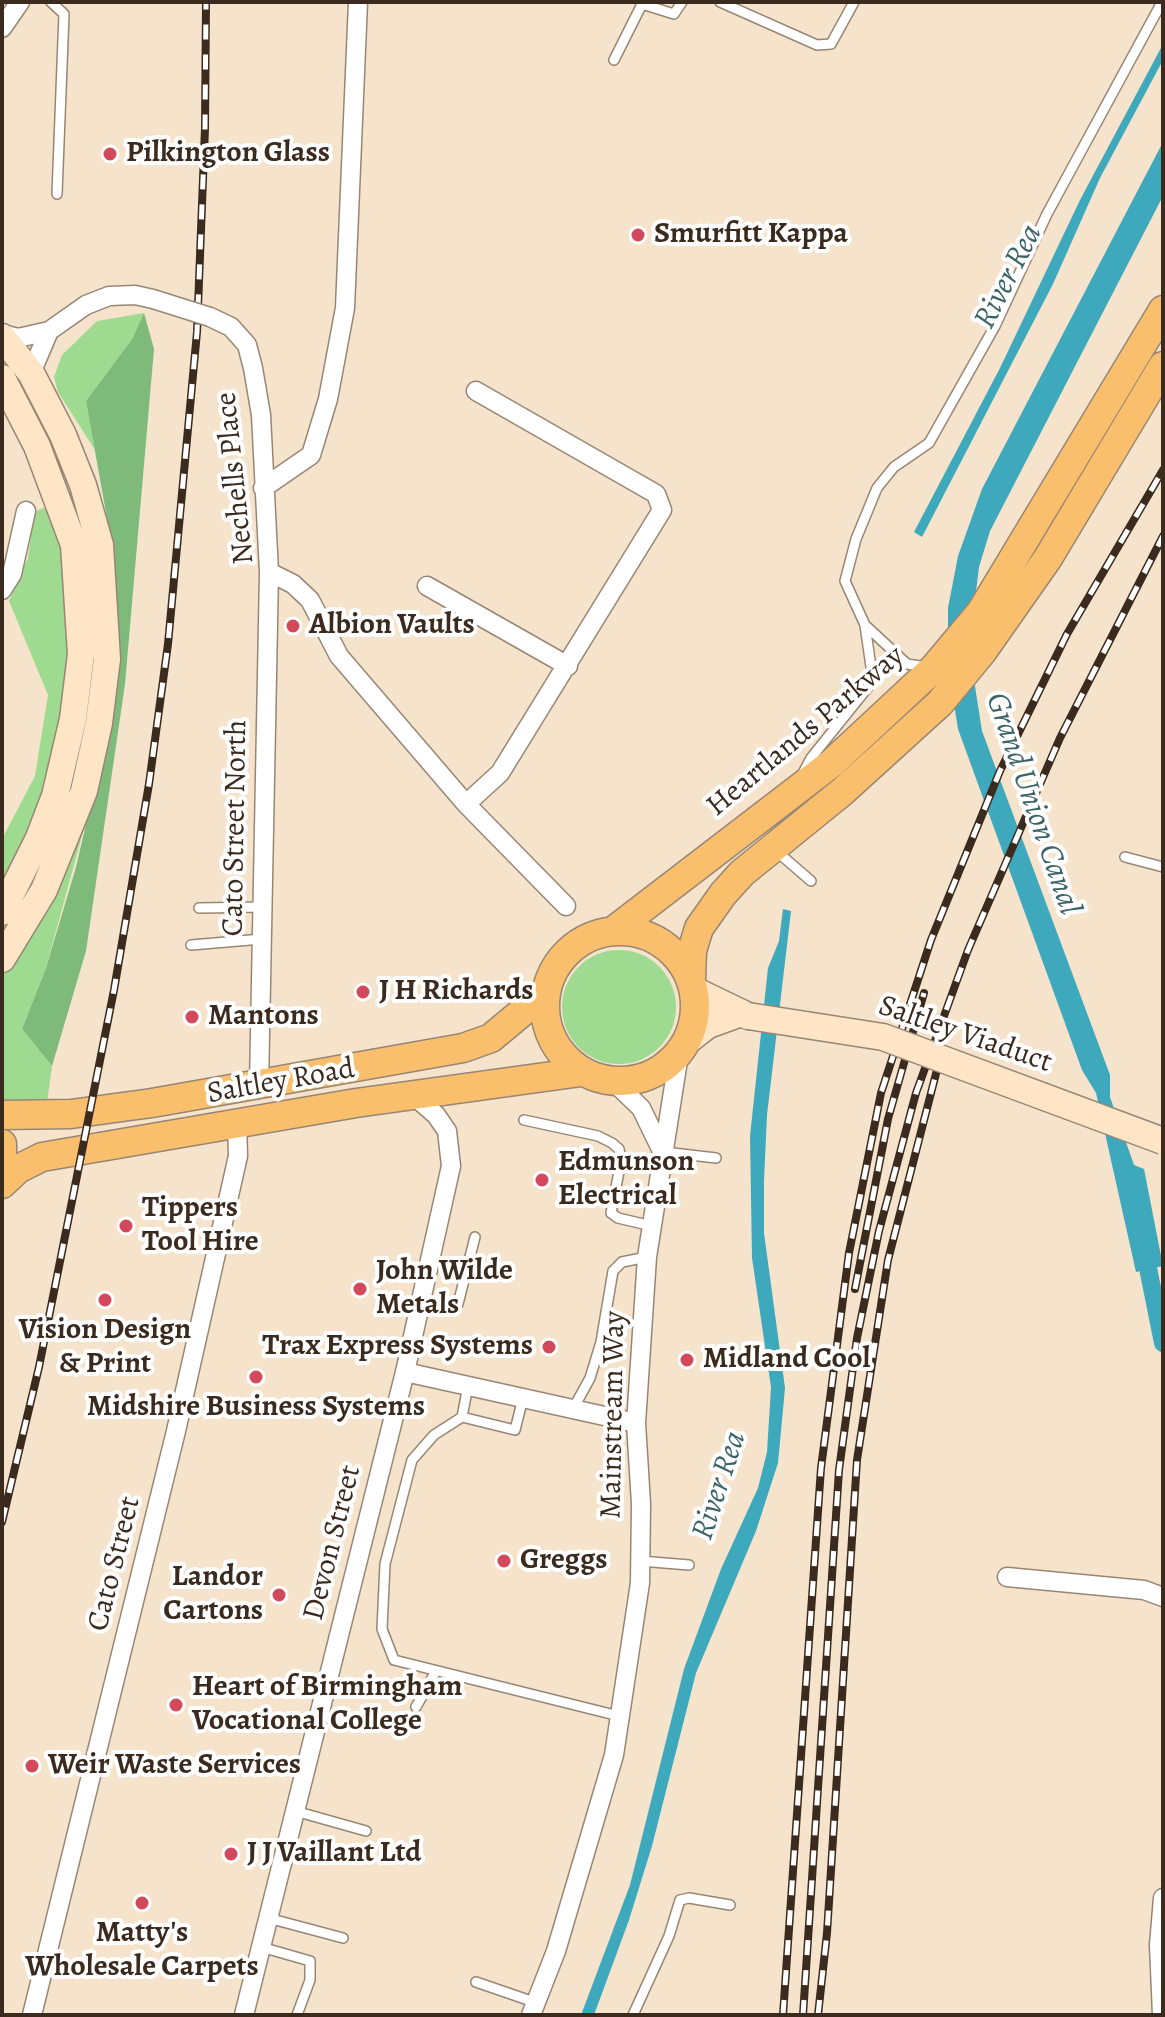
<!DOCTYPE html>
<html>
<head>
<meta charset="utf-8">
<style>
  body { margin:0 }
  #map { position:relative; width:1165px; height:2017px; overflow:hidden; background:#f5e3cc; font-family:Alegreya,serif }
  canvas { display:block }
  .frame { position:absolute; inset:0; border:4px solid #3b2a1e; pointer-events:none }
</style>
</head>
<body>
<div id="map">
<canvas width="1165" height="2017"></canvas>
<div class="frame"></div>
</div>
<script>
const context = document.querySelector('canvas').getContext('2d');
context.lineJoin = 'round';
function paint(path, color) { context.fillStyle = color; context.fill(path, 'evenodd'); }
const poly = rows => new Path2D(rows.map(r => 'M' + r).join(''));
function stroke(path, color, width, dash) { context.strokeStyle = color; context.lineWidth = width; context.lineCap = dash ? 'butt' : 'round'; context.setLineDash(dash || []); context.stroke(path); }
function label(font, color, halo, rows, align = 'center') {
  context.font = font + ' Alegreya,serif'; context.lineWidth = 8; context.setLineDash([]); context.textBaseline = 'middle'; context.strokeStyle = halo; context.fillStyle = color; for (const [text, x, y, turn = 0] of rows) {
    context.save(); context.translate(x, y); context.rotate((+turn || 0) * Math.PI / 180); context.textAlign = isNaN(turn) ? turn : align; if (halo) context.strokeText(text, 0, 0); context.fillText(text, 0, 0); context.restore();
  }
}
paint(poly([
  [144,313,132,339,86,401,95,450,58,392,54,377,62,355,97,321],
  [46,507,54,517,69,588,72,690,47,802,2,886,2,839,35,776,48,695,9,601,28,558,34,512],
  [92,799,46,968,22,1029,52,1066,47,1103,2,1101,2,977,56,885],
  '562 1007a57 57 0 1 1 114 0a57 57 0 1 1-114 0Z'
]), '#9edb90');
paint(poly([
  [144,313,154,349,125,684,86,951,52,1066,22,1029,46,968,76,867,117,691,115,563,86,401,132,339]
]), '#7ebb7a');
paint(poly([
  [1163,44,1163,60,1100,178,1053,284,922,537,914,532,1000,368,1080,200],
  [1163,142,1163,196,990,531,979,567,969,648,982,731,1110,1075,1110,1097,1134,1165,1144,1169,1163,1266,1136,1272,1096,1093,1082,1070,958,729,948,667,948,608,958,556,982,489],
  [783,909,791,911,767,1115,764,1181,764,1233,785,1388,778,1463,756,1531,696,1673,652,1846,629,1920,594,2015,581,2015,630,1885,684,1669,721,1569,758,1488,767,1452,771,1387,752,1258,750,1136,768,968,779,941]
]), '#3ea9bd');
stroke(poly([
  [1144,1248,1163,1343]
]), '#3ea9bd', 18);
const service = poly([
  [51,2,64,14,57,194],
  [720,2,817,45,831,44,854,2],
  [614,60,642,4,674,14,682,2],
  [865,625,907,664,926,667],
  [803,773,811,758,873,681,865,625,845,581,856,539,877,488,894,467,929,443,995,326,1047,214,1162,2],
  [774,849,811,881],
  [1125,857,1163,867],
  [199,908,263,907],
  [191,945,262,939],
  [524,1120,598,1136,612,1143,619,1149,621,1161,611,1213,618,1218,652,1226],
  [664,1152,716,1158],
  [421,1299,448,1308,458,1304,475,1237],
  [468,1386,462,1417,434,1435,412,1460,385,1564,382,1629,394,1660,619,1716],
  [573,1409,590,1378,601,1342,613,1271,622,1262,647,1257],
  [462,1417,515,1430,523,1398],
  [640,1561,689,1565],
  [416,1707,436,1671],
  [295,1811,366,1831],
  [268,1918,343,1938],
  [261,1947,310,1961,310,1980,297,2015],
  [476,1982,534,2002],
  [633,2015,669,1936,680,1900,689,1898,730,1905]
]);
const minor = poly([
  [2,28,20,2],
  [210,317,231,327,247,345,253,368,261,415,269,572,293,584,310,600,339,656,466,804,566,906],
  [2,334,18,338,49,331,86,305,109,296,135,295,153,299],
  [31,373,49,331],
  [263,488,311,455,328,399,345,308,358,2],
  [427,586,568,666],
  [2,590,12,574,26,511],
  [466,804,500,773,662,510,656,494,476,391],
  [614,1082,641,1108,662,1151],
  [259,1085,269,572],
  [405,1372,636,1423],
  [1007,1577,1144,1590,1163,1597],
  [32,2015,176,1431,238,1156,237,1123],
  [244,2015,405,1372,451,1166,447,1131,436,1115,413,1095],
  [531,2015,556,1951,614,1755,640,1583,641,1504,636,1423,647,1257,679,1054],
  [1162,2015,1159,1945,1163,1898]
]);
const secondary = poly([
  [2,337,31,373,63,435,83,485,100,545,107,659,99,723,84,791,44,890,2,959],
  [2,378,37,446,74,545,81,654,73,719,55,796,39,838,2,912],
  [694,990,748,1016],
  [686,1042,708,1025,741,1013]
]);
const primary = poly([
  '545 1006a75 75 0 1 1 150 0a75 75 0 1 1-150 0Z',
  [613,931,832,763,934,668,981,612,1163,310],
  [691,980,692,951,699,928,723,894,742,873,842,792,940,703,982,652,1048,558,1163,366],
  [2,1115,71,1114,152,1103,463,1048,491,1038,545,993],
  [2,1144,2,1176],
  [2,1184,18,1169,42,1157,356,1103,581,1072]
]);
stroke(service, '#988675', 12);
stroke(minor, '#988675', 21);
stroke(secondary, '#988675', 29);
stroke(primary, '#988675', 31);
stroke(service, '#fff', 9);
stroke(minor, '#fff', 18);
stroke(secondary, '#fde5c5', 26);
stroke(primary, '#f9bf6d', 28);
const rail = poly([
  [855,1289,888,1119,924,993],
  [2,1522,39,1367,114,990,149,784,168,644,197,332,205,128,206,2],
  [783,2015,821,1468,849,1253,881,1093,931,940,1000,771,1067,634,1163,470],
  [803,2015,839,1470,857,1338,879,1231,916,1093,968,950,1060,738,1163,536],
  [818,2015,827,1933,857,1460,888,1260,939,1062]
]);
stroke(rail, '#3b2a1e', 8);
stroke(rail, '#fff', 5, [15]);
const minorBridge = poly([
  [153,299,210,317]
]);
const secondaryBridge = poly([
  [748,1016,883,1037,1163,1141]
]);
stroke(minorBridge, '#988675', 21, []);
stroke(secondaryBridge, '#988675', 29, []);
stroke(minorBridge, '#fff', 18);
stroke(secondaryBridge, '#fde5c5', 26);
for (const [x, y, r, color] of [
  [110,154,8,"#d1495b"],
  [638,235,8,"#d1495b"],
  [293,626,8,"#d1495b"],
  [363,992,8,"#d1495b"],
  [192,1017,8,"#d1495b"],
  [542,1180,8,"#d1495b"],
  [126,1226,8,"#d1495b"],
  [360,1289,8,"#d1495b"],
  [105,1300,8,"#d1495b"],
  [549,1347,8,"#d1495b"],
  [687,1360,8,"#d1495b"],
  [256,1377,8,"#d1495b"],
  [504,1561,8,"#d1495b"],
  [279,1595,8,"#d1495b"],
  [176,1705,8,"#d1495b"],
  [32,1766,8,"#d1495b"],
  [231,1854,8,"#d1495b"],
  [142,1903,8,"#d1495b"]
]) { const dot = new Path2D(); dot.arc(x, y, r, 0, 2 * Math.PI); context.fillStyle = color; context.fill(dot); stroke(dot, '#fff', 3); }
label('bold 30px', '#3b2a1e', '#fff', [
  ["Pilkington Glass",126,154],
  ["Smurfitt Kappa",654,235],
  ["Albion Vaults",309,626],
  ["J H Richards",379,992],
  ["Mantons",208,1017],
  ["Edmunson",558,1163],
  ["Electrical",558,1197],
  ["Tippers",142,1209],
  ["Tool Hire",142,1243],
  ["John Wilde",376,1272],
  ["Metals",376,1306],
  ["Vision Design",105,1331,"center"],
  ["& Print",105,1365,"center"],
  ["Trax Express Systems",533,1347,"right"],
  ["Midland Cool",703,1360],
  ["Midshire Business Systems",256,1408,"center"],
  ["Greggs",520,1561],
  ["Landor",263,1578,"right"],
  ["Cartons",263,1612,"right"],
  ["Heart of Birmingham",192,1688],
  ["Vocational College",192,1722],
  ["Weir Waste Services",48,1766],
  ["J J Vaillant Ltd",247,1854],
  ["Matty's",142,1934,"center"],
  ["Wholesale Carpets",142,1968,"center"]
], 'left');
label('30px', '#3b2a1e', '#fff', [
  ["Nechells Place",236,478,-96],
  ["Heartlands Parkway",806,732,-40],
  ["Cato Street North",236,828,-89],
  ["Saltley Viaduct",965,1035,19],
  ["Saltley Road",281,1082,-10],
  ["Mainstream Way",614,1415,-89],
  ["Devon Street",333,1543,-76],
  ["Cato Street",115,1564,-76]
]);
label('italic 32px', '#3c6366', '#fff', [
  ["River Rea",1009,277,-63],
  ["Grand Union Canal",1032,804,71],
  ["River Rea",720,1486,-72]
]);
</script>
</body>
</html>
